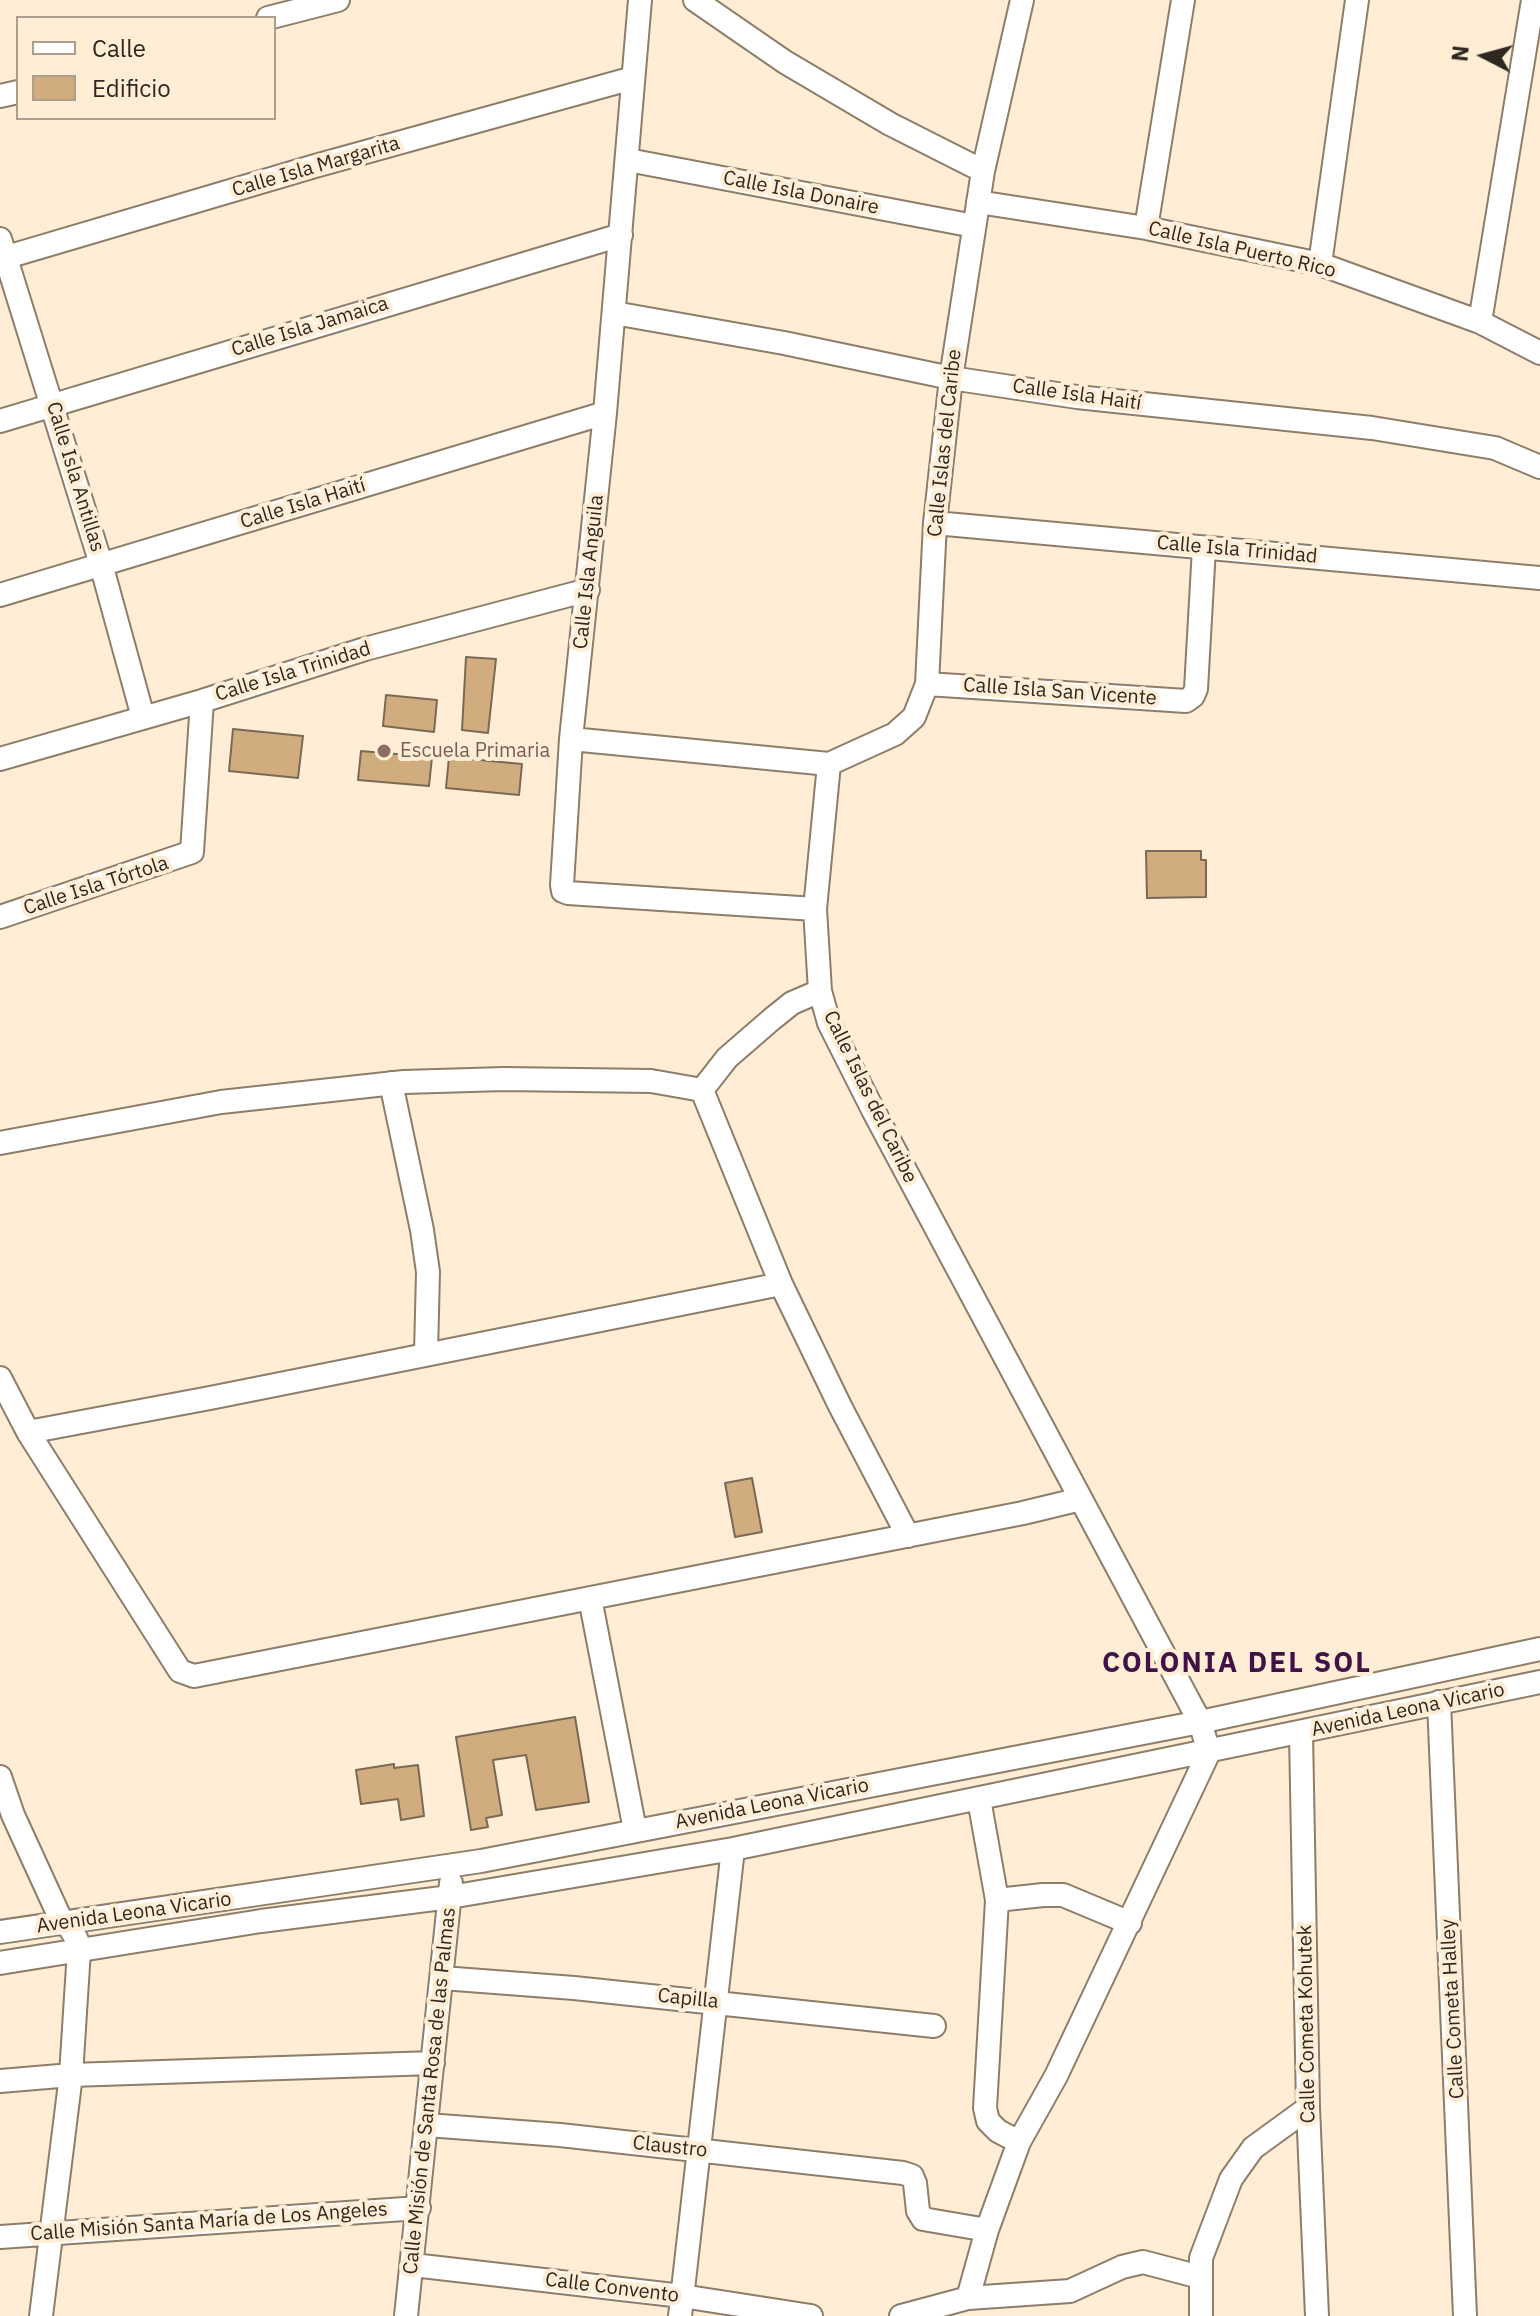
<!DOCTYPE html>
<html>
<head>
<meta charset="utf-8">
<style>
  body { margin:0 }
  #map { position:relative; width:1540px; height:2316px; overflow:hidden; background:#ffedd6; font-family:"IBM Plex Sans",sans-serif }
  canvas { display:block }
  .legend { position:absolute; left:16px; top:16px; width:260px; height:104px; box-sizing:border-box; background:#ffedd6; border:2px solid #ab9e8d; margin:0; padding:10px 14px; list-style:none; font-size:24px; color:#2e2820 }
  .legend li { display:flex; align-items:center; gap:16px; height:40px }
  .legend b { width:40px; border:2px solid #ab9e8d }
  .north { position:absolute; left:1444px; top:16px; width:80px; height:80px; -webkit-text-stroke:6px #ffedd6; paint-order:stroke; rotate:276deg; font-size:22px; font-weight:700; line-height:32px; text-align:center; color:#2e2820 }
  .north::after { content:''; display:block; margin:auto; width:28px; height:36px; background:#2e2820; clip-path:polygon(50% 0,100% 100%,50% 72%,0 100%) }
</style>
</head>
<body>
<div id="map">
<canvas width="1540" height="2316"></canvas>
<ul class="legend">
<li><b style="height:10px;background:#fff"></b>Calle</li>
<li><b style="height:22px;background:#d0ac7e"></b>Edificio</li>
</ul>
<div class="north">N</div>
</div>
<script>
const context = document.querySelector('canvas').getContext('2d');
context.lineJoin = 'round';
function paint(path, color) { context.fillStyle = color; context.fill(path, 'evenodd'); }
const poly = rows => new Path2D(rows.map(r => 'M' + r).join(''));
function stroke(path, color, width, dash) { context.strokeStyle = color; context.lineWidth = width; context.lineCap = dash ? 'butt' : 'round'; context.setLineDash(dash || []); context.stroke(path); }
function label(font, color, halo, rows, align = 'center') {
  context.font = font + ' "IBM Plex Sans",sans-serif'; context.lineWidth = 8; context.setLineDash([]); context.textBaseline = 'middle'; context.strokeStyle = halo; context.fillStyle = color; for (const [text, x, y, turn = 0] of rows) {
    context.save(); context.translate(x, y); context.rotate((+turn || 0) * Math.PI / 180); context.textAlign = isNaN(turn) ? turn : align; if (halo) context.strokeText(text, 0, 0); context.fillText(text, 0, 0); context.restore();
  }
}
const building = poly([
  [466,657,496,659,488,733,462,730,466,657],
  [386,695,437,700,434,732,383,726,386,695],
  [233,729,303,736,298,778,229,771,233,729],
  [361,751,432,757,429,786,358,780,361,751],
  [449,757,522,764,519,795,446,788,449,757],
  [1146,851,1201,851,1201,860,1206,860,1206,897,1147,898,1146,851],
  [752,1478,762,1532,735,1537,725,1483,752,1478],
  [575,1717,589,1802,536,1810,526,1755,493,1760,502,1815,486,1818,488,1827,471,1830,456,1737,575,1717],
  [394,1764,394,1768,418,1765,424,1816,401,1820,398,1799,361,1804,356,1770,394,1764]
]);
paint(building, '#d0ac7e');
stroke(building, '#796956', 2);
const minor = poly([
  [640,0,605,413,571,739,562,885,563,891,568,893,815,909],
  [695,0,785,62,890,124,983,171],
  [268,18,338,0],
  [0,96,18,92],
  [628,160,974,226],
  [978,202,1146,228,1320,264,1480,322,1540,353],
  [1146,228,1183,0],
  [0,239,101,564,143,717],
  [0,259,315,166,633,78],
  [1320,264,1357,0],
  [614,313,784,343,951,378,1077,397,1372,428,1495,448,1540,467],
  [1480,322,1533,0],
  [0,421,621,235],
  [935,523,1540,578],
  [0,595,605,413],
  [927,684,1186,701,1193,696,1196,689,1204,548],
  [571,739,829,764],
  [0,759,202,701,365,649,588,590],
  [0,917,192,852,202,701],
  [391,1083,422,1230,428,1272,426,1353],
  [702,1090,781,1284,840,1406,908,1536],
  [702,1090,727,1058,772,1019,792,1003,820,991],
  [0,1143,221,1102,404,1082,504,1079,651,1081,702,1090],
  [0,1378,28,1432,180,1671,194,1676,1023,1513,1081,1499],
  [28,1432,210,1398,781,1284],
  [590,1598,635,1830],
  [1439,1702,1465,2316],
  [1301,1733,1308,2108,1317,2316],
  [0,1777,13,1815,62,1922,70,1928,77,1940,79,1950,71,2075,41,2316],
  [979,1799,997,1900,985,2108,988,2121,998,2131,1019,2142,1056,2076,1209,1752,1200,1722,873,1110,829,1023,820,991,815,909,829,764,895,734,914,717,927,684,935,523,951,378,983,171,1022,0],
  [997,1900,1043,1895,1063,1895,1130,1923],
  [0,1932,481,1861,1200,1722,1540,1649],
  [0,1963,261,1921,450,1897,733,1849,1540,1682],
  [442,1978,574,1988,934,2026],
  [0,2081,71,2075,433,2063],
  [427,2125,560,2135,903,2173,912,2176,915,2183,918,2211,923,2219,987,2230],
  [0,2237,419,2208],
  [413,2265,682,2296,811,2316],
  [968,2298,987,2230,1019,2142],
  [406,2316,451,1883],
  [680,2316,733,1849],
  [901,2316,968,2298,1070,2291,1122,2267,1143,2262,1200,2277],
  [1201,2316,1201,2258,1231,2179,1253,2148,1308,2108]
]);
stroke(minor, '#8d7d69', 26);
stroke(minor, '#fff', 22);
for (const [x, y, r, color] of [
  [384,751,8,"#8d6e63"]
]) { const dot = new Path2D(); dot.arc(x, y, r, 0, 2 * Math.PI); context.fillStyle = color; context.fill(dot); stroke(dot, '#ffedd6', 3); }
label('20px', '#2e2820', '#ffedd6', [
  ["Calle Isla Margarita",316,167,-16],
  ["Calle Isla Donaire",801,193,11],
  ["Calle Isla Puerto Rico",1242,250,13],
  ["Calle Isla Jamaica",310,327,-17],
  ["Calle Isla Haití",1077,395,8],
  ["Calle Islas del Caribe",945,443,-84],
  ["Calle Isla Antillas",75,477,73],
  ["Calle Isla Haití",303,504,-17],
  ["Calle Isla Trinidad",1237,550,5],
  ["Calle Isla Anguila",589,572,-84],
  ["Calle Isla Trinidad",293,672,-17],
  ["Calle Isla San Vicente",1060,692,4],
  ["Calle Isla Tórtola",96,886,-18],
  ["Calle Islas del Caribe",870,1097,64],
  ["Avenida Leona Vicario",1408,1710,-12],
  ["Avenida Leona Vicario",772,1804,-11],
  ["Avenida Leona Vicario",134,1913,-8],
  ["Capilla",688,1999,6],
  ["Calle Cometa Halley",1453,2009,-93],
  ["Calle Cometa Kohutek",1307,2024,-91],
  ["Calle Misión de Santa Rosa de las Palmas",430,2091,-84],
  ["Claustro",670,2147,6],
  ["Calle Misión Santa María de Los Angeles",209,2222,-4],
  ["Calle Convento",612,2288,7]
]);
label('20px', '#785e54', '#ffedd6', [
  ["Escuela Primaria",400,751]
], 'left');
context.letterSpacing = '2px';
label('bold 28px', '#401245', '#ffedd6', [
  ["COLONIA DEL SOL",1237,1664]
]);
context.letterSpacing = '0px';
</script>
</body>
</html>
